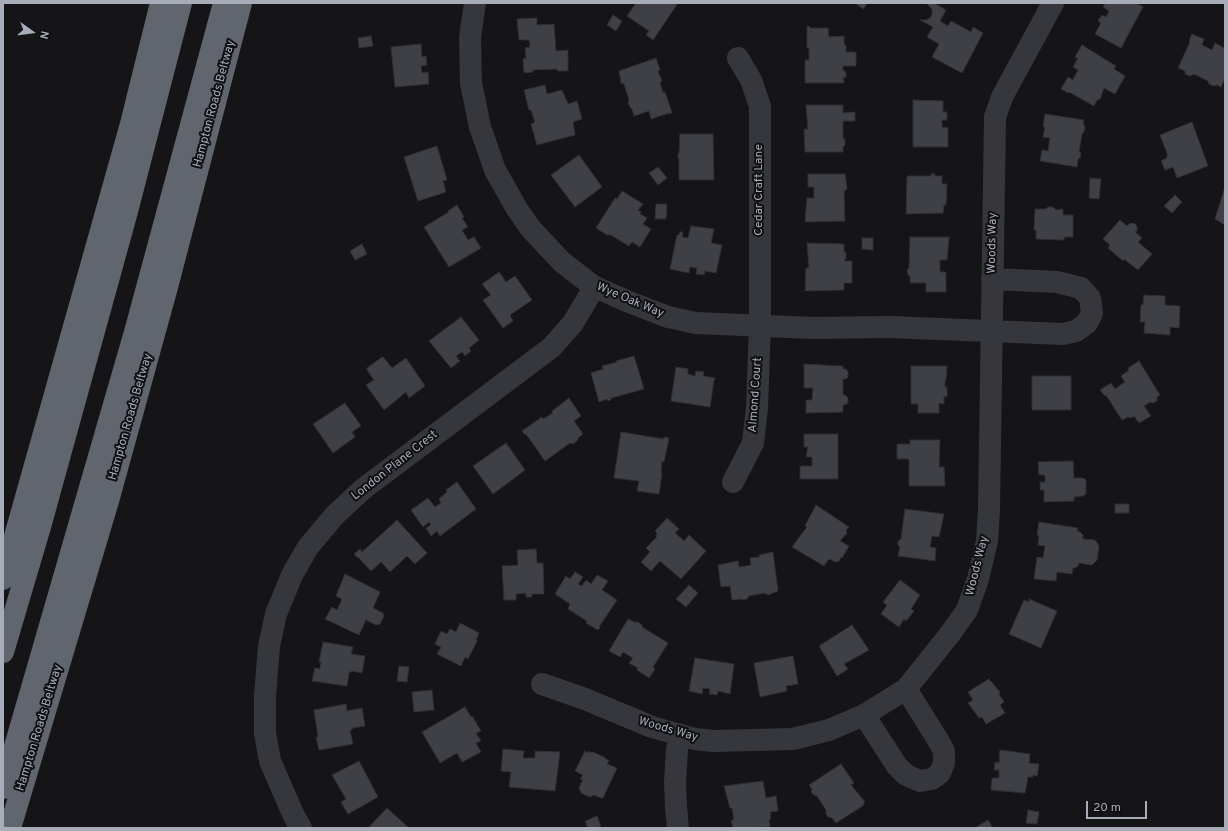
<!DOCTYPE html>
<html>
<head>
<meta charset="utf-8">
<style>
  body { margin:0 }
  #map { position:relative; width:1228px; height:831px; overflow:hidden; background:#151517; font-family:Overpass,sans-serif }
  canvas { display:block }
  .frame { position:absolute; inset:0; border:4px solid #a6adb9; pointer-events:none }
  .north { position:absolute; left:12px; top:12px; width:40px; height:40px; -webkit-text-stroke:3px #101012; paint-order:stroke; rotate:104deg; font-size:11px; font-weight:700; line-height:16px; text-align:center; color:#a6adb9 }
  .north::after { content:''; display:block; margin:auto; width:14px; height:18px; background:#a6adb9; clip-path:polygon(50% 0,100% 100%,50% 72%,0 100%) }
  .scale { position:absolute; left:1086px; top:801px; width:61px; height:18px; box-sizing:border-box; border:2px solid #a6adb9; border-top:0; padding-left:5px; font-size:12px; line-height:14px; white-space:nowrap; color:#a6adb9; -webkit-text-stroke:3px #101012; paint-order:stroke }
</style>
</head>
<body>
<div id="map">
<canvas width="1228" height="831"></canvas>
<div class="frame"></div>
<div class="north">N</div>
<div class="scale">20 m</div>
</div>
<script>
const context = document.querySelector('canvas').getContext('2d');
context.lineJoin = 'round';
function paint(path, color) { context.fillStyle = color; context.fill(path, 'evenodd'); }
const poly = rows => new Path2D(rows.map(r => 'M' + r).join(''));
function stroke(path, color, width, dash) { context.strokeStyle = color; context.lineWidth = width; context.lineCap = dash ? 'butt' : 'round'; context.setLineDash(dash || []); context.stroke(path); }
function label(font, color, halo, rows, align = 'center') {
  context.font = font + ' Overpass,sans-serif'; context.lineWidth = 4; context.setLineDash([]); context.textBaseline = 'middle'; context.strokeStyle = halo; context.fillStyle = color; for (const [text, x, y, turn = 0] of rows) {
    context.save(); context.translate(x, y); context.rotate((+turn || 0) * Math.PI / 180); context.textAlign = isNaN(turn) ? turn : align; if (halo) context.strokeText(text, 0, 0); context.fillText(text, 0, 0); context.restore();
  }
}
const building = poly([
  [636,3,678,3,653,40,646,35,649,31,627,16,636,3],
  [855,3,868,3,863,9,855,3],
  [928,3,934,3,946,10,940,21,948,26,951,21,971,32,973,27,983,33,962,73,932,57,939,44,927,37,933,27,920,20,926,20,930,18,932,14,932,9,927,4,928,3],
  [1105,3,1136,3,1143,7,1121,48,1095,34,1101,23,1098,21,1102,15,1106,17,1109,11,1103,7,1105,3],
  [613,15,622,21,616,31,607,25,613,15],
  [537,18,537,25,554,24,556,51,568,50,568,71,558,71,557,69,533,70,533,72,524,73,523,59,526,58,525,48,530,47,529,40,519,40,517,19,537,18],
  [807,26,810,27,810,28,828,28,829,37,844,36,844,44,846,46,846,51,845,52,856,52,856,66,843,66,843,70,846,72,846,77,843,78,844,83,805,83,805,60,809,60,809,48,807,48,807,26],
  [1192,34,1204,39,1202,45,1212,50,1215,43,1224,48,1225,46,1225,78,1221,87,1217,85,1214,86,1209,84,1208,81,1194,74,1190,76,1185,74,1185,71,1178,68,1190,42,1189,41,1192,34],
  [371,36,373,46,359,48,358,38,371,36],
  [421,44,422,57,426,56,427,65,421,66,422,73,428,72,429,84,395,87,391,47,421,44],
  [1082,45,1116,66,1114,69,1125,76,1115,94,1104,88,1100,99,1097,100,1094,106,1069,92,1068,93,1061,89,1068,77,1073,80,1078,70,1073,67,1078,58,1075,57,1082,45],
  [656,58,660,70,658,71,662,81,660,82,663,93,665,92,672,113,669,114,669,113,651,119,649,111,634,116,632,109,630,107,628,103,629,100,624,84,621,83,619,71,656,58],
  [545,85,547,94,562,90,568,104,577,101,582,119,573,122,575,135,537,145,531,124,535,122,531,110,529,110,524,90,545,85],
  [913,100,943,101,943,112,947,112,947,120,942,120,942,127,948,128,948,147,913,147,913,100],
  [806,105,843,105,843,113,855,112,855,121,843,121,843,138,845,140,845,145,843,147,843,152,805,152,804,129,808,129,806,105],
  [1045,114,1084,120,1083,124,1085,127,1084,132,1082,134,1079,151,1081,153,1080,158,1078,159,1077,167,1040,161,1042,150,1048,151,1050,138,1043,137,1045,127,1043,127,1045,114],
  [1192,122,1208,166,1177,178,1173,167,1165,170,1161,161,1167,158,1167,153,1160,135,1192,122],
  [680,134,713,134,714,180,679,180,679,159,678,158,678,154,679,153,680,134],
  [437,146,447,180,443,181,446,192,418,201,404,157,437,146],
  [579,155,602,187,575,207,551,175,579,155],
  [658,167,667,178,658,185,649,173,658,167],
  [808,174,845,174,847,189,844,191,845,221,805,222,807,198,814,198,814,187,808,187,808,174],
  [931,174,935,174,935,176,942,176,942,184,947,184,946,205,944,205,943,213,906,214,907,176,931,176,931,174],
  [1090,178,1101,179,1099,199,1089,198,1090,178],
  [1225,187,1225,225,1215,219,1225,187],
  [622,191,643,204,638,210,641,212,640,214,647,218,643,224,651,229,640,247,632,242,629,246,609,234,609,236,596,228,615,198,617,199,622,191],
  [1175,195,1182,202,1172,213,1164,206,1175,195],
  [656,204,667,204,666,219,655,219,656,204],
  [457,205,464,217,462,218,468,227,462,230,468,240,474,237,481,248,449,267,424,227,449,212,448,211,457,205],
  [1048,207,1053,207,1056,210,1063,209,1063,215,1073,215,1073,237,1064,237,1064,240,1036,239,1036,230,1034,230,1035,209,1046,209,1048,207],
  [1120,220,1127,226,1129,224,1134,223,1137,226,1137,231,1135,232,1142,238,1138,242,1152,254,1138,270,1124,259,1123,261,1108,248,1110,245,1103,239,1120,220],
  [691,226,714,229,711,243,722,245,716,273,705,271,704,275,696,274,697,268,690,267,689,273,670,269,677,235,679,235,680,232,683,232,682,237,688,238,691,226],
  [910,237,949,237,947,260,940,260,940,272,946,272,946,292,926,292,926,283,910,283,910,276,908,275,907,270,909,268,910,237],
  [862,238,873,238,873,250,862,249,862,238],
  [807,243,844,244,844,251,846,253,846,258,844,261,852,261,852,283,844,283,844,290,805,291,806,268,809,268,807,243],
  [362,244,367,254,355,260,350,251,362,244],
  [499,272,506,282,515,276,532,300,510,315,513,321,503,328,483,300,491,295,482,284,499,272],
  [1144,295,1165,296,1165,305,1180,306,1179,328,1170,327,1170,335,1144,333,1145,322,1140,322,1141,305,1143,305,1144,295],
  [461,317,479,340,469,348,471,351,465,356,462,352,456,356,460,361,451,368,429,341,461,317],
  [634,356,644,389,611,398,611,400,608,401,607,399,599,402,591,373,603,369,602,366,617,362,616,361,634,356],
  [382,357,384,358,392,368,406,358,425,386,409,398,406,392,384,410,366,385,374,380,367,370,367,368,382,357],
  [1139,361,1160,395,1157,397,1157,401,1153,403,1150,402,1144,406,1151,416,1139,423,1134,416,1131,418,1128,417,1122,420,1106,395,1105,396,1100,390,1111,383,1115,389,1125,382,1121,376,1129,370,1128,368,1139,361],
  [804,364,843,366,843,369,846,369,848,372,848,377,846,379,843,379,843,395,845,395,848,398,848,403,845,405,843,405,843,412,806,413,806,400,812,400,813,388,804,388,804,364],
  [911,366,947,366,946,380,945,380,945,387,947,387,947,397,944,396,944,404,939,403,939,413,918,413,918,404,911,404,911,366],
  [676,367,688,369,688,374,695,376,696,371,704,372,703,376,715,378,715,380,714,380,710,407,671,401,676,367],
  [1032,376,1071,376,1071,410,1032,410,1032,376],
  [569,398,581,416,574,421,583,434,578,438,577,441,573,444,570,443,545,461,526,434,525,435,522,431,542,417,543,419,553,413,552,411,569,398],
  [345,403,361,426,352,432,355,437,333,453,313,424,345,403],
  [621,432,664,439,664,437,669,438,664,462,662,461,661,473,662,473,659,494,637,491,639,481,614,478,621,432],
  [804,434,838,434,838,479,800,479,800,466,812,466,812,457,806,457,808,447,804,447,804,434],
  [910,440,940,440,939,467,944,467,945,486,909,486,909,459,897,459,897,444,910,444,910,440],
  [506,443,525,470,493,494,473,466,506,443],
  [1073,461,1074,478,1083,478,1086,480,1086,494,1083,496,1074,497,1074,501,1044,502,1044,490,1040,490,1040,482,1045,482,1045,475,1039,475,1038,462,1073,461],
  [457,482,476,509,440,536,437,531,431,536,426,528,431,525,429,522,423,527,411,510,428,498,435,507,441,503,439,499,447,492,446,490,457,482],
  [1115,504,1129,504,1129,513,1115,513,1115,504],
  [816,505,849,527,846,530,847,533,840,541,849,546,842,558,841,557,839,561,835,562,830,559,828,560,824,566,792,547,807,527,805,526,816,505],
  [905,509,944,514,939,537,932,536,930,547,936,548,935,561,898,556,900,547,898,545,898,541,901,539,905,509],
  [667,518,679,529,675,533,684,541,689,535,706,551,681,579,660,561,651,571,641,562,650,552,646,548,657,537,656,536,657,533,655,531,667,518],
  [397,520,427,553,415,564,407,556,390,572,381,562,371,571,358,557,358,558,354,554,360,549,362,552,397,520],
  [1039,522,1078,528,1077,531,1080,532,1083,535,1083,539,1095,540,1099,546,1097,560,1092,565,1079,563,1078,566,1075,568,1073,568,1072,574,1057,572,1056,581,1034,579,1037,557,1043,558,1045,546,1038,545,1039,536,1037,535,1039,522],
  [536,549,537,563,543,563,544,594,532,594,532,597,526,597,526,593,516,594,516,600,504,600,502,566,518,565,517,550,536,549],
  [773,552,778,591,768,595,765,593,749,596,747,599,743,600,740,599,732,600,730,586,721,587,718,565,738,561,739,567,751,565,750,558,760,557,759,555,773,552],
  [575,572,583,577,578,584,582,586,586,580,591,584,597,575,608,581,602,590,617,600,599,627,600,628,598,630,586,623,587,621,568,609,570,604,555,594,566,576,570,579,575,572],
  [345,574,380,592,373,608,383,613,384,616,380,624,376,625,366,620,359,635,325,619,332,607,337,610,342,599,336,596,345,574],
  [900,580,920,595,911,609,914,611,906,621,904,619,899,627,881,614,887,605,883,602,900,580],
  [689,585,698,593,686,607,676,599,689,585],
  [1029,599,1057,611,1041,648,1009,634,1024,600,1029,602,1029,599],
  [628,619,634,622,638,622,642,625,642,627,668,643,653,667,655,669,649,678,637,670,638,668,629,663,633,658,623,652,620,657,609,651,628,619],
  [460,623,479,633,476,640,477,641,468,659,465,657,461,666,437,654,441,647,435,644,441,631,447,634,450,629,456,632,460,623],
  [852,625,869,650,844,664,848,669,837,676,819,646,852,625],
  [323,642,353,647,351,654,365,656,362,673,352,671,349,673,347,686,312,681,315,668,320,669,321,662,319,662,323,642],
  [793,656,798,684,786,686,787,691,760,697,754,663,793,656],
  [695,658,734,664,730,694,718,691,717,695,709,694,710,689,703,688,702,694,689,691,695,658],
  [399,666,409,667,407,682,397,681,399,666],
  [989,679,1000,692,999,694,1004,702,1000,705,1005,713,986,724,982,717,979,718,968,703,973,700,968,692,989,679],
  [432,690,434,710,414,712,412,692,432,690],
  [346,704,347,711,362,708,365,726,353,728,350,731,353,744,319,750,316,737,318,737,314,710,346,704],
  [465,707,471,717,472,716,481,731,476,733,481,741,476,743,481,752,462,762,457,753,440,763,422,732,465,707],
  [503,749,524,751,523,758,535,758,535,751,560,752,555,791,509,787,511,772,501,771,503,749],
  [1000,750,1030,754,1029,763,1039,764,1037,776,1033,775,1033,777,1028,777,1025,793,991,790,992,778,999,778,999,770,994,770,995,762,999,763,1000,750],
  [585,751,588,753,589,751,592,753,593,752,604,757,609,761,607,764,617,768,603,798,601,798,594,795,590,797,581,793,579,787,583,780,580,779,583,775,575,771,585,751],
  [359,761,378,797,348,814,341,802,346,799,332,775,359,761],
  [841,764,854,783,851,785,865,802,863,804,864,805,836,823,832,818,828,817,826,814,826,810,817,796,814,795,811,792,812,789,809,785,841,764],
  [763,781,766,798,776,796,778,811,770,812,771,818,769,820,770,827,733,828,731,820,734,820,732,808,730,808,724,786,763,781],
  [387,808,409,828,368,828,387,808],
  [1028,810,1039,812,1037,824,1026,823,1028,810],
  [597,816,601,826,595,828,588,828,585,821,597,816],
  [988,820,993,828,975,828,988,820]
]);
paint(building, '#3f4045');
stroke(building, '#2f2f34', 1);
stroke(poly([
  [475,3,470,37,471,83,480,127,495,170,517,209,531,229,562,262,593,286,629,302,668,317,696,323,813,328,890,327,1063,334,1076,331,1087,323,1092,313,1090,298,1081,288,1057,282,992,279],
  [733,482,753,443,757,408,760,326,760,106,751,80,738,58],
  [542,684,585,699,652,727,695,739,713,741,793,739,829,730,864,715,906,689,950,634,967,610,978,579,987,541,989,510,995,117,1002,97,1053,3],
  [864,715,897,766,906,775,920,781,932,779,940,773,944,763,944,751,938,740,906,689],
  [301,828,294,816,270,761,265,733,265,696,269,646,276,614,292,575,308,547,335,515,363,489,552,347,573,323,592,291,593,286],
  [678,828,676,807,675,783,677,749,681,735]
]), '#36373d', 22);
stroke(poly([
  [3,579,131,124,161,3],
  [3,652,40,527,126,215,181,3],
  [3,788,135,332,224,3],
  [10,828,108,501,167,287,241,3]
]), '#61666e', 22);
label('12px', '#a6adb9', '#101012', [
  ["Hampton Roads Beltway",215,104,-75],
  ["Cedar Craft Lane",760,190,-90],
  ["Woods Way",993,243,-89],
  ["Wye Oak Way",630,301,23],
  ["Almond Court",756,395,-86],
  ["Hampton Roads Beltway",131,417,-74],
  ["London Plane Crest",395,466,-38],
  ["Woods Way",978,566,-76],
  ["Hampton Roads Beltway",40,728,-73],
  ["Woods Way",668,730,16]
]);
</script>
</body>
</html>
